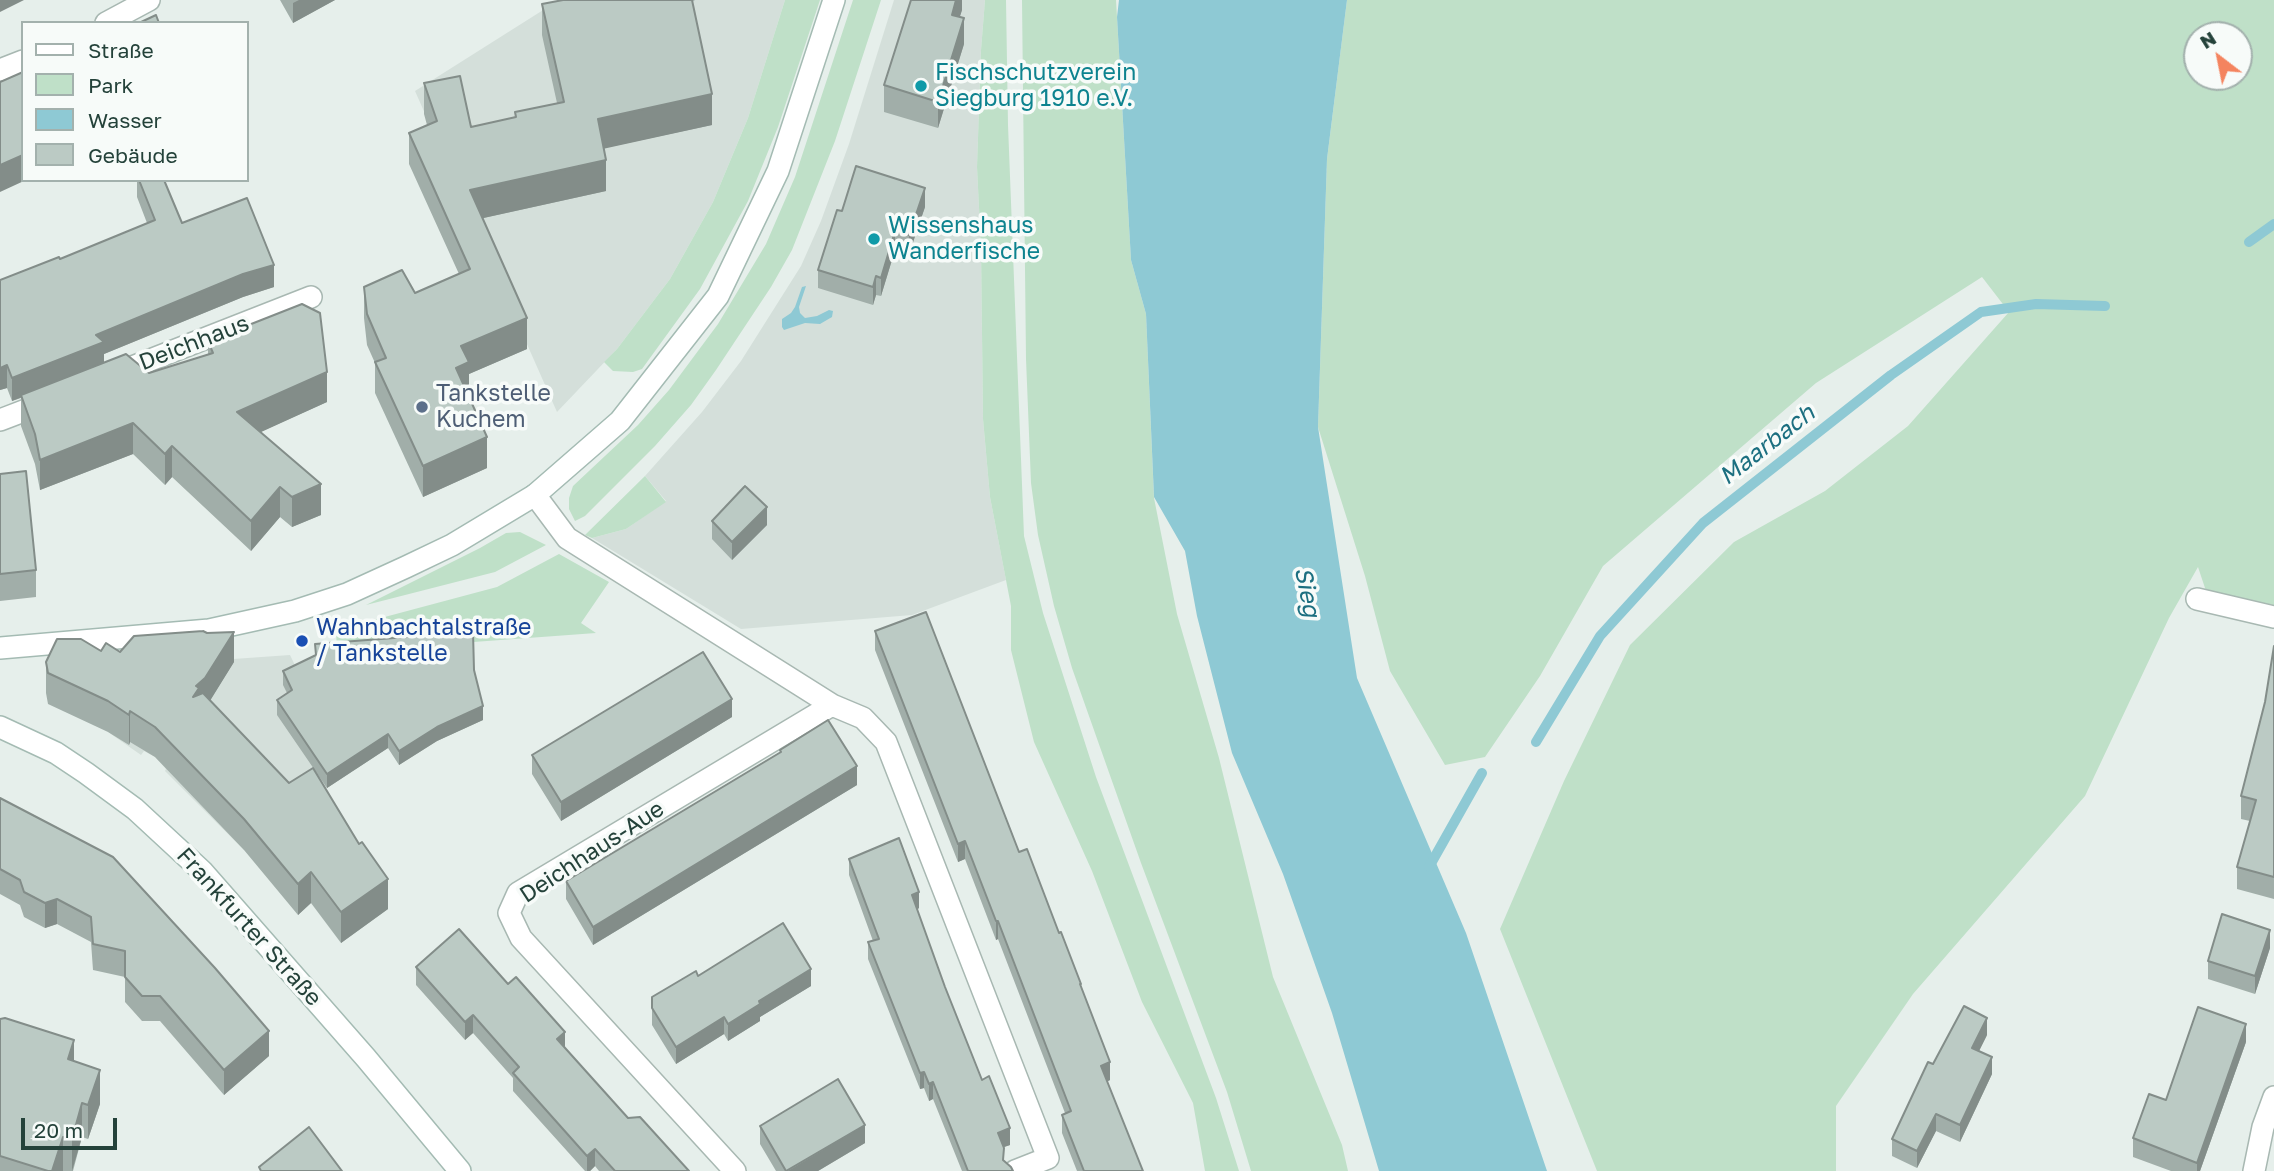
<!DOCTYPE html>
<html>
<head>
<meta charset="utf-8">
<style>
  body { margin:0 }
  #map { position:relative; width:2274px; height:1171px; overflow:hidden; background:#e6efeb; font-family:"Golos Text",sans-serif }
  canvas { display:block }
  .legend { position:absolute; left:21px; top:21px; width:228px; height:161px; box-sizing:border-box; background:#f7fbf9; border:2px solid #a3b1ad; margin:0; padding:9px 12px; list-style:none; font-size:21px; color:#24423a }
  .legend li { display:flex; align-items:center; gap:14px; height:35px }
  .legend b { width:35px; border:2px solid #a3b1ad }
  .north { position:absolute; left:2183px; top:21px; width:70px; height:70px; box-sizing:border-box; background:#f7fbf9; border:2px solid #a3b1ad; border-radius:50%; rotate:328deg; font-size:19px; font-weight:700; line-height:28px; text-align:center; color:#24423a }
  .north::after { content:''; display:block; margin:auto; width:24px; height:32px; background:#f4845f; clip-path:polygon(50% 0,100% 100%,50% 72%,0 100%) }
  .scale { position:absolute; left:21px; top:1118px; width:96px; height:32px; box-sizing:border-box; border:4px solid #24423a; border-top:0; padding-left:9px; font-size:21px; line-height:24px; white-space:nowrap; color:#24423a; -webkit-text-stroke:5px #f7fbf9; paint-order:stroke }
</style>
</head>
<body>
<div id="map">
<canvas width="2274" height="1171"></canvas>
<ul class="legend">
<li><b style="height:9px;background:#fff"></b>Straße</li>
<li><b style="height:19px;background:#bfe0c8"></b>Park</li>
<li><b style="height:19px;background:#8ec9d4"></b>Wasser</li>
<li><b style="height:19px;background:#bbcac4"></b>Gebäude</li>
</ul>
<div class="north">N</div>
<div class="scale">20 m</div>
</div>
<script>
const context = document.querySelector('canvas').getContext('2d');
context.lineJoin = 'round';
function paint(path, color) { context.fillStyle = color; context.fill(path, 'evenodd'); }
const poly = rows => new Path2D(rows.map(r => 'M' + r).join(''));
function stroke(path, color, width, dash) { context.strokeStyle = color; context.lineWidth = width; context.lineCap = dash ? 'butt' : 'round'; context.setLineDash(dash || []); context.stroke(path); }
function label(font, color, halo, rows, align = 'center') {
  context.font = font + ' "Golos Text",sans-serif'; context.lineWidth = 7; context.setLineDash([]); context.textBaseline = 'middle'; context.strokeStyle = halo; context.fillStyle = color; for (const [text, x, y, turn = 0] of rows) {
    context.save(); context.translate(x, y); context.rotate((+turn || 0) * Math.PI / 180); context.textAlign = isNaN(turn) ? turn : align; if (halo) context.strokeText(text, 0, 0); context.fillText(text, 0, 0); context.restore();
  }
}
paint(poly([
  [559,0,785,0,748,118,713,202,670,279,617,349,557,412,415,91],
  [894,0,985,0,981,50,977,167,981,248,983,419,990,497,1006,580,912,615,741,629,592,538,626,529,666,501,645,476,702,412,741,361,801,266,821,221,849,144],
  [290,655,348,774,273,824,244,850,165,771,166,769,155,757,144,751,141,755,108,732,134,666]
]), '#d4dfda');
paint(poly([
  [785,0,820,0,778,127,748,201,700,289,642,369,633,372,613,371,604,362,617,349,670,279,713,202,748,118],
  [853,0,881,0,835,141,792,250,771,287,716,370,691,405,655,446,585,516,575,521,569,509,569,498,573,486,638,425,669,390,718,324,766,244,795,177],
  [985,0,1006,0,1008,125,1024,536,1043,613,1096,777,1216,1098,1239,1171,1205,1171,1193,1103,1142,1002,1092,871,1034,742,1011,650,1011,606,990,497,983,419,981,248,977,167,981,50],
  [1022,0,1116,0,1131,260,1146,314,1154,498,1177,614,1219,758,1273,977,1342,1145,1348,1171,1251,1171,1227,1092,1141,863,1072,668,1054,606,1038,535,1031,483,1026,359],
  [1347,0,2274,0,2274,613,2206,591,2198,567,2169,618,2085,796,1913,994,1836,1106,1836,1171,1597,1171,1500,929,1564,781,1630,645,1734,542,1825,491,1908,426,2009,312,1982,277,1816,383,1603,566,1540,676,1485,757,1445,765,1390,671,1365,576,1318,427,1327,159],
  [2197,35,2239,35,2239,77,2197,77],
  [645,476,666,502,626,529,592,538,585,535],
  [520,532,546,545,495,572,366,605,480,548,506,533],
  [559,554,609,582,581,623,596,633,337,652,336,630,497,587]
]), '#bfe0c8');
paint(poly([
  [1119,0,1347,0,1327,159,1318,427,1357,678,1466,933,1547,1171,1379,1171,1332,1013,1283,874,1232,753,1197,616,1185,551,1154,497,1146,314,1131,260,1117,17],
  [806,286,799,307,800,313,805,318,817,316,829,310,833,311,832,317,820,324,805,323,784,330,782,327,782,319,791,313,795,307,802,287]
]), '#8ec9d4');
stroke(poly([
  [2249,242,2274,224],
  [1536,742,1600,636,1703,523,1891,375,1981,312,2036,304,2105,306],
  [1429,867,1482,773]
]), '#8ec9d4', 10);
const street = poly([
  [106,23,149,0],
  [0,70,23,61],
  [112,375,311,297],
  [0,420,47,402],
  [535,495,567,538,832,705,863,718,886,742,1048,1158,1015,1171],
  [2197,599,2274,617],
  [735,1171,521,938,509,913,518,893,832,705],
  [2254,1171,2263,1127,2274,1097]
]);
const secondary = poly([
  [0,648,209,630,295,611,347,594,406,567,452,545,535,495,620,421,718,296,778,171,834,0],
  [0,727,56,753,86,773,135,809,202,871,366,1058,460,1171]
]);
stroke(street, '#a8b8b2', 24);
stroke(secondary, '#a4bbb3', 24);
stroke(street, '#fff', 21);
stroke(secondary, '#fff', 21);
paint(poly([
  [280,0,335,0,293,23],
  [695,0,692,2,712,125,604,148,606,191,483,218,527,349,469,374,469,393,467,394,487,468,423,497,375,393,375,363,367,345,364,318,364,287,415,293,459,274,409,164,409,133,427,125,424,114,424,83,471,127,515,117,557,103,542,35,542,4],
  [962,0,962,10,960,16,964,44,938,128,884,112,884,85],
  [137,180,164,180,182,223,274,287,243,297,104,354,104,362,149,373,208,355,208,341,327,402,260,432,321,515,292,527,280,517,251,551,172,477,165,485,133,454,40,490,35,464,21,426,21,398,12,401,7,388,0,390,0,280,60,259,147,223,137,197],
  [925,207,909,254,895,250,881,296,876,295,873,305,818,288,818,270,842,211],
  [0,474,36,570,36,597,0,601],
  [712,521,767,525,732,560,712,539],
  [875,631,1019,852,1059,933,1081,989,1110,1080,1107,1082,1143,1171,1077,1171,1062,1133,1062,1115,1065,1113,998,939,996,940,965,859,958,862,875,650],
  [315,644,474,670,483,720,437,741,399,765,388,748,327,788,277,715,277,700,287,693,283,685,283,671,315,655],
  [2274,646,2274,899,2237,889,2237,867,2250,821,2241,819,2241,796,2265,702],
  [101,651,234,662,210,700,388,909,341,943,311,903,298,915,244,850,155,757,130,742,129,745,108,732,48,704,46,693,46,662],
  [732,717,561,821,532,774,532,755],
  [780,750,857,785,593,945,566,899,566,881,780,752],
  [0,798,269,1056,224,1095,160,1021,142,1021,125,1002,125,977,93,970,91,942,57,924,45,928,24,917,20,905,0,894],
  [849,859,919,908,917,910,945,987,982,1080,1010,1145,1004,1147,1004,1161,1013,1171,962,1171,933,1099,929,1101,924,1088,920,1089,868,959,868,942,873,941,849,875],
  [2270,948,2255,994,2208,979,2208,961],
  [416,967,565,1048,628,1118,689,1171,599,1171,595,1166,590,1171,585,1171,513,1091,513,1078,473,1033,465,1040,416,985],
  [698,976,811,986,760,1017,760,1021,728,1041,724,1034,676,1064,652,1025,652,997],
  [0,1019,74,1061,100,1104,88,1139,82,1137,73,1171,0,1171],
  [1987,1035,1979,1051,1992,1074,1960,1142,1936,1131,1917,1168,1892,1156,1892,1139,1933,1064],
  [2246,1042,2200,1171,2171,1171,2133,1157,2133,1138,2166,1100],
  [760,1126,865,1143,818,1171,776,1171,760,1144]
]), '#a1aea9');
paint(poly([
  [0,0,24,0,0,12],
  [299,0,335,0,293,23,293,3],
  [956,0,962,0,962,10,952,41,952,15],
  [964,18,964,44,938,128,938,102],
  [712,94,712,125,598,150,598,119],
  [23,155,23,180,26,180,0,192,0,165],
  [606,160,606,191,470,221,470,190],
  [925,188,925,207,909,254,909,235],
  [895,231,895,250,881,296,881,278],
  [274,265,274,287,243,297,104,354,104,365,12,401,12,378,96,335,243,274],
  [876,276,876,295,873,305,873,287],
  [527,318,527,349,469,374,469,393,456,399,456,368,461,346],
  [7,365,7,388,0,390,0,368],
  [327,372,327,402,237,443,237,412],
  [133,423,133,454,40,490,40,460],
  [487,437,487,468,423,497,423,466],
  [172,446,172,477,165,485,165,454],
  [321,484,321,515,292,527,292,497],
  [280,487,280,517,251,551,251,521],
  [767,507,767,525,732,560,732,542],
  [234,632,234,662,205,709,193,697,196,686],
  [732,699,732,717,561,821,561,802],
  [483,706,483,720,437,741,399,765,399,751,437,727],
  [130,711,130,742,129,745,129,715],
  [388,734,388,748,327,788,327,774],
  [857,766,857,785,593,945,593,927],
  [965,841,965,859,958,862,958,844],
  [311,872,311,903,298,915,298,884],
  [388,879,388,909,341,943,341,912],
  [919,892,919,908,912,912,912,895],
  [57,899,57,924,45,928,45,903],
  [996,921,998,921,998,939,996,940],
  [2270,930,2270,948,2255,994,2255,976],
  [811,969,811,986,760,1017,760,1021,728,1041,728,1024,759,1001],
  [473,1015,473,1033,465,1040,465,1022],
  [724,1017,724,1034,676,1064,676,1047],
  [1987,1018,1987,1035,1972,1065,1972,1048],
  [2246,1024,2246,1042,2200,1171,2197,1171,2197,1163],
  [269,1031,269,1056,224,1095,224,1070],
  [565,1032,565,1049,557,1039],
  [74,1040,74,1074,68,1059],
  [1992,1057,1992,1074,1960,1142,1960,1125],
  [1110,1062,1110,1080,1101,1084,1101,1066],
  [100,1070,100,1104,88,1139,88,1105],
  [924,1072,924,1088,920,1089,920,1073],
  [933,1082,933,1099,929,1101,929,1084],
  [82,1103,82,1137,72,1171,72,1139],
  [1936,1114,1936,1131,1917,1168,1917,1151],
  [865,1125,865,1143,818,1171,788,1171],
  [1010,1128,1010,1145,998,1149,998,1133],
  [63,1137,63,1171,52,1171],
  [595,1149,595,1166,590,1171,587,1171,587,1156]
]), '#838d89');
const building = poly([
  [563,0,692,0,712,94,598,119,606,160,470,190,527,318,461,346,469,362,456,368,487,437,423,466,375,362,386,358,367,314,364,287,402,270,415,293,470,269,409,133,437,121,424,83,460,76,471,127,516,117,515,112,564,102,542,4,563,0],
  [911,0,956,0,952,15,964,18,938,102,884,85,911,0],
  [156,15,159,23,139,23,156,15],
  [23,72,23,155,0,165,0,82,23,72],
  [856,166,925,188,909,235,895,231,881,278,876,276,873,287,818,270,837,210,842,211,856,166],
  [139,180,164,180,182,223,247,198,274,265,243,274,96,335,104,342,12,378,7,365,0,368,0,280,59,257,60,259,155,220,139,180],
  [302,304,320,313,327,372,237,412,321,484,292,497,280,487,251,521,172,446,165,454,133,423,40,460,35,434,21,395,126,354,149,373,213,353,208,341,302,304],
  [26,471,36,570,0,574,0,474,26,471],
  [745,486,767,507,732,542,712,521,745,486],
  [926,612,1019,852,1027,849,1059,933,1061,932,1081,984,1080,984,1110,1062,1101,1066,1143,1171,1084,1171,1062,1115,1071,1111,998,921,996,921,965,841,958,844,875,631,926,612],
  [203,631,207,633,234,632,205,678,196,686,199,688,193,697,203,693,289,783,313,768,359,844,362,842,388,879,341,912,311,872,298,884,244,819,155,727,130,711,129,715,108,701,48,673,46,662,57,639,81,639,101,651,106,643,120,652,134,636,203,631],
  [473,632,474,670,483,706,437,727,399,751,388,734,327,774,277,700,292,690,283,671,316,655,315,644,473,632],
  [2274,646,2274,877,2237,867,2256,800,2241,796,2265,702,2274,646],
  [703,652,732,699,561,802,532,755,703,652],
  [828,720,857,766,593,927,566,881,781,752,780,750,828,720],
  [0,798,113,857,215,968,269,1031,224,1070,160,996,142,996,125,977,125,951,93,944,91,917,57,899,45,903,24,892,20,880,0,869,0,798],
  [899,838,919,892,912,895,945,987,982,1080,989,1076,1010,1128,998,1133,1004,1148,1003,1160,1011,1167,1013,1171,968,1171,933,1082,929,1084,924,1072,920,1073,868,942,879,939,849,859,899,838],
  [2222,914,2270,930,2255,976,2208,961,2222,914],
  [783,923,811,969,759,1001,760,1004,728,1024,724,1017,676,1047,652,1008,652,997,696,971,698,976,783,923],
  [459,929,508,984,516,977,565,1032,557,1039,628,1118,640,1117,689,1171,615,1171,595,1149,587,1156,513,1073,519,1067,473,1015,465,1022,416,967,459,929],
  [1964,1006,1987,1018,1972,1048,1992,1057,1960,1125,1936,1114,1917,1151,1892,1139,1928,1062,1933,1064,1964,1006],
  [2198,1007,2246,1024,2197,1163,2133,1138,2149,1094,2166,1100,2198,1007],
  [5,1018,74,1040,68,1059,100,1070,88,1105,82,1103,72,1139,63,1137,52,1171,48,1171,0,1156,0,1019,5,1018],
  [838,1079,865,1125,786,1171,760,1126,838,1079],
  [309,1127,342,1171,261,1171,259,1167,309,1127]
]);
paint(building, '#bbcac4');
stroke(building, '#838d89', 2);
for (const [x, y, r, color] of [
  [921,86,7,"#0f9aa8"],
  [874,239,7,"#0f9aa8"],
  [422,407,7,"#5c6f8a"],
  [302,641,7,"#1a4fb4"]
]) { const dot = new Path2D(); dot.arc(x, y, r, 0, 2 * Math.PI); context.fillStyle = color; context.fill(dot); stroke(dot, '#f7fbf9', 2.5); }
label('23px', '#0d838f', '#f7fbf9', [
  ["Fischschutzverein",935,73],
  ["Siegburg 1910 e.V.",935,99],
  ["Wissenshaus",888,226],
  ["Wanderfische",888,252]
], 'left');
label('23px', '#24423a', '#f7fbf9', [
  ["Deichhaus",194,343,-21],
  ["Deichhaus-Aue",592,852,-33],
  ["Frankfurter Straße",249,927,48]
]);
label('23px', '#4e5e75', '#f7fbf9', [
  ["Tankstelle",436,394],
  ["Kuchem",436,420]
], 'left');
label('23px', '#164399', '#f7fbf9', [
  ["Wahnbachtalstraße",316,628],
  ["/ Tankstelle",316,654]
], 'left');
label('italic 24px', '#1c6f80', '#f7fbf9', [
  ["Maarbach",1767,445,-38],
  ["Sieg",1307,592,79]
]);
</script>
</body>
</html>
